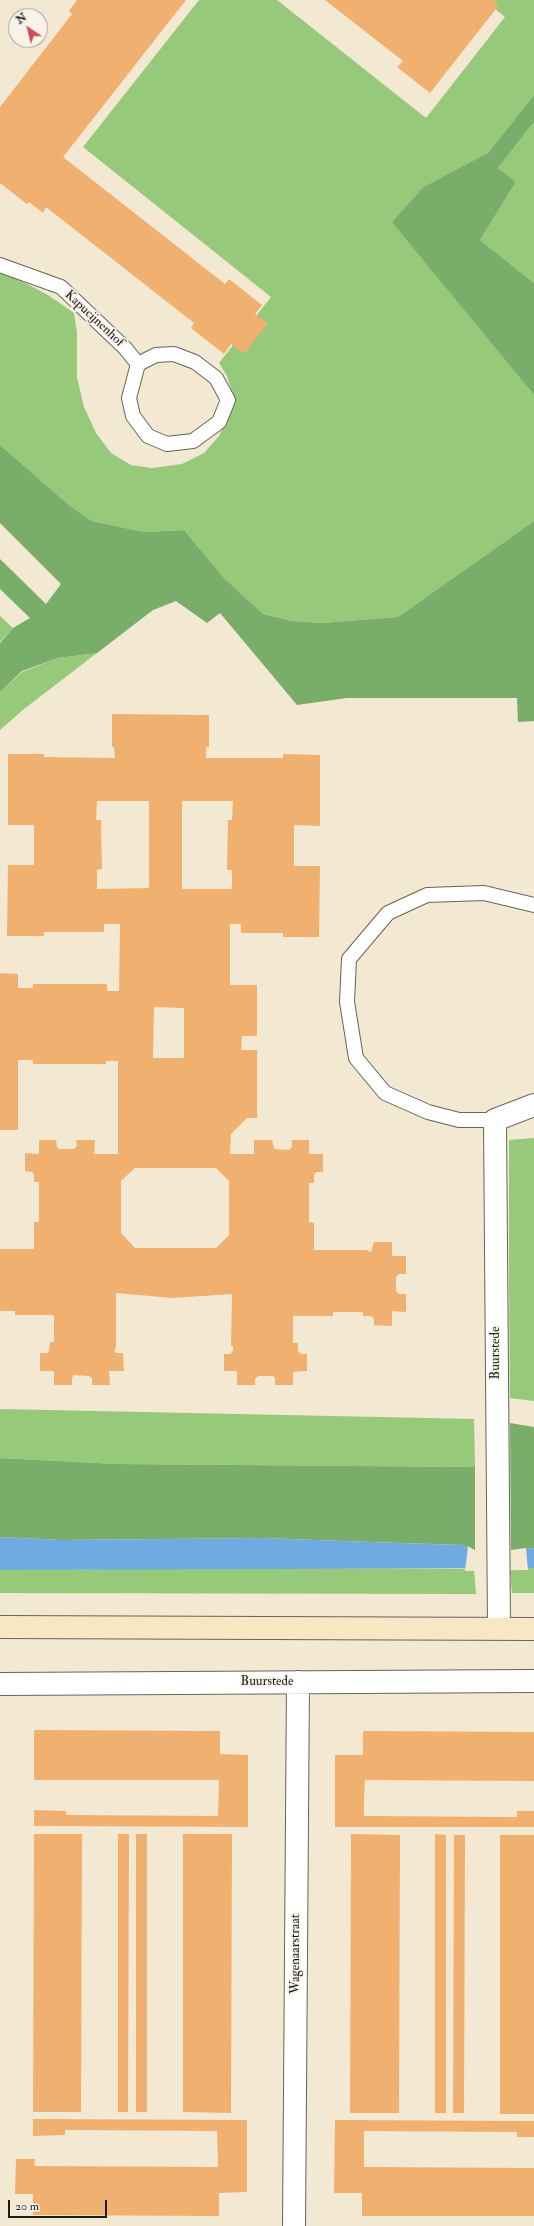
<!DOCTYPE html>
<html>
<head>
<meta charset="utf-8">
<style>
  body { margin:0 }
  #map { position:relative; width:534px; height:2226px; overflow:hidden; background:#f3e8d2; font-family:"IM FELL Double Pica",serif }
  canvas { display:block }
  .north { position:absolute; left:8px; top:8px; width:40px; height:40px; box-sizing:border-box; background:#f7f3e8; border:1px solid #9f9d96; border-radius:50%; rotate:325deg; font-size:11px; font-weight:700; line-height:16px; text-align:center; color:#1c1c1c }
  .north::after { content:''; display:block; margin:auto; width:14px; height:18px; background:#d1495b; clip-path:polygon(50% 0,100% 100%,50% 72%,0 100%) }
  .scale { position:absolute; left:8px; top:2200px; width:99px; height:18px; box-sizing:border-box; border:2px solid #1c1c1c; border-top:0; padding-left:5px; font-size:12px; line-height:14px; white-space:nowrap; color:#1c1c1c; -webkit-text-stroke:3px #f7f3e8; paint-order:stroke }
</style>
</head>
<body>
<div id="map">
<canvas width="534" height="2226"></canvas>
<div class="north">N</div>
<div class="scale">20 m</div>
</div>
<script>
const context = document.querySelector('canvas').getContext('2d');
context.lineJoin = 'round';
function paint(path, color) { context.fillStyle = color; context.fill(path, 'evenodd'); }
const poly = rows => new Path2D(rows.map(r => 'M' + r).join(''));
function stroke(path, color, width, dash) { context.strokeStyle = color; context.lineWidth = width; context.lineCap = dash ? 'butt' : 'round'; context.setLineDash(dash || []); context.stroke(path); }
function label(font, color, halo, rows, align = 'center') {
  context.font = font + ' "IM FELL Double Pica",serif'; context.lineWidth = 3.5; context.setLineDash([]); context.textBaseline = 'middle'; context.strokeStyle = halo; context.fillStyle = color; for (const [text, x, y, turn = 0] of rows) {
    context.save(); context.translate(x, y); context.rotate((+turn || 0) * Math.PI / 180); context.textAlign = isNaN(turn) ? turn : align; if (halo) context.strokeText(text, 0, 0); context.fillText(text, 0, 0); context.restore();
  }
}
paint(poly([
  [199,0,277,0,426,118,505,17,484,0,534,0,534,95,488,153,464,167,393,222,534,395,534,521,398,617,322,623,292,621,263,614,224,578,184,530,144,532,92,521,70,506,0,445,0,270,48,295,74,313,77,333,77,378,84,407,96,433,111,453,131,465,152,468,182,464,204,453,219,436,232,410,233,395,227,376,219,363,271,297,83,147],
  [534,122,534,283,480,240,516,182,498,168],
  [0,616,13,628,0,642],
  [97,653,24,709,0,730,0,692,22,672,58,658],
  [534,1138,534,1401,510,1398,509,1283,509,1140],
  [0,1409,474,1419,475,1467,117,1464,0,1458],
  [267,1568,474,1569,476,1594,0,1593,0,1570],
  [510,1568,534,1568,534,1593,512,1593]
]), '#96c97a');
paint(poly([
  [534,95,534,122,498,168,516,182,480,240,534,283,534,395,392,222,424,187,488,153],
  [0,445,70,506,92,521,144,532,184,530,224,578,263,614,292,621,322,623,398,617,534,521,534,721,518,722,517,698,347,698,297,705,220,613,207,623,176,601,153,610,97,653,58,658,22,671,0,692,0,643,13,628,30,618,0,589,0,559,46,604,61,584,0,523],
  [510,1423,534,1427,534,1548,511,1552],
  [0,1458,117,1464,475,1467,475,1553,462,1545,370,1542,264,1538,60,1540,0,1537]
]), '#78ad6a');
paint(poly([
  [0,1537,60,1540,264,1538,370,1542,462,1545,475,1553,511,1552,534,1548,534,1568,0,1570]
]), '#6fabe0');
paint(poly([
  [468,1546,476,1551,511,1550,526,1548,528,1570,465,1571]
]), '#f3e8d2');
paint(poly([
  [77,0,186,0,63,157,225,284,229,279,262,305,255,314,268,323,244,354,231,344,224,354,191,328,194,323,46,207,43,213,29,202,27,204,0,183,0,107,72,14,69,11],
  [325,0,493,0,499,5,430,93,397,67,403,61],
  [112,714,209,715,209,747,206,747,206,758,283,758,283,754,320,755,320,826,294,825,294,866,320,866,319,937,283,937,283,933,241,933,241,924,230,924,230,985,257,985,257,1036,242,1036,241,1050,257,1050,257,1118,247,1118,231,1134,230,1154,254,1154,254,1140,272,1140,274,1149,289,1150,292,1147,292,1140,309,1140,309,1154,323,1154,323,1172,316,1172,314,1175,314,1183,309,1183,309,1222,314,1223,314,1250,366,1250,371,1252,374,1242,392,1242,392,1256,406,1256,406,1274,399,1274,396,1277,396,1291,399,1294,406,1294,406,1312,392,1311,392,1326,374,1325,374,1319,371,1316,363,1316,363,1312,333,1312,333,1316,293,1316,293,1343,298,1343,298,1351,301,1354,307,1354,307,1371,293,1372,293,1385,275,1385,275,1378,273,1376,258,1376,255,1379,255,1385,237,1385,237,1371,224,1371,224,1354,230,1354,233,1351,233,1346,231,1346,232,1294,173,1298,116,1293,116,1346,114,1351,117,1353,123,1353,124,1371,109,1371,110,1385,92,1385,92,1378,89,1376,74,1375,72,1378,72,1385,54,1385,54,1371,40,1371,40,1353,47,1353,49,1351,50,1342,54,1342,54,1315,15,1315,15,1311,0,1311,0,1249,34,1249,34,1222,39,1222,39,1182,34,1182,34,1174,32,1172,25,1171,25,1153,39,1154,39,1140,56,1140,57,1147,59,1149,74,1149,77,1146,76,1140,95,1140,94,1154,118,1154,118,1061,106,1061,106,1064,33,1064,33,1060,18,1060,18,1130,0,1130,0,973,18,974,18,988,33,988,33,984,107,984,107,991,119,991,120,924,104,924,104,932,44,932,44,936,7,936,8,865,34,865,34,825,8,825,8,754,44,754,44,757,115,758,114,747,112,747],
  [97,801,149,801,149,888,97,889,97,870,102,869,101,820,96,820],
  [182,801,233,801,232,820,228,820,227,870,232,870,232,889,182,889],
  [154,1007,184,1008,184,1058,153,1058],
  [135,1168,216,1168,229,1181,229,1235,216,1248,135,1248,121,1233,121,1181],
  [34,1730,220,1731,220,1754,248,1755,248,1827,34,1826,34,1810,66,1811,66,1815,218,1816,219,1780,34,1780],
  [363,1731,534,1732,534,1781,365,1780,364,1798,364,1816,517,1817,517,1811,534,1811,534,1827,335,1827,335,1755,363,1755],
  [34,1834,82,1834,81,2112,33,2112],
  [118,1834,129,1834,128,2112,118,2112],
  [136,1834,147,1834,147,2112,136,2112],
  [183,1834,232,1834,231,2113,183,2112],
  [351,1834,400,1835,399,2113,350,2113],
  [435,1834,446,1835,446,2113,435,2113],
  [454,1835,465,1835,464,2113,453,2113],
  [500,1835,534,1835,534,2114,500,2114],
  [33,2119,247,2120,247,2192,219,2193,219,2216,33,2215,33,2194,15,2194,16,2159,35,2159,34,2166,218,2167,218,2163,217,2131,65,2130,65,2135,33,2136],
  [335,2120,534,2121,534,2137,517,2137,517,2132,364,2131,364,2167,534,2168,534,2216,362,2216,362,2193,334,2193]
]), '#f0b070');
const lane = poly([
  [0,265,61,287,125,348,138,364],
  [174,354,195,362,216,378,228,400,219,422,193,441,167,444,148,436,133,416,129,398,138,364,156,355,174,354],
  [495,1120,459,1120,428,1112,385,1093,356,1058,347,1002,349,959,388,913,427,895,484,893,534,905]
]);
const street = poly([
  [499,1628,495,1120,534,1105],
  [0,1684,534,1681],
  [294,2226,298,1682]
]);
const secondary = poly([
  [0,1627,534,1629]
]);
stroke(lane, '#67635c', 16);
stroke(street, '#67635c', 24);
stroke(secondary, '#67635c', 24);
stroke(lane, '#fff', 14);
stroke(street, '#fff', 22);
stroke(secondary, '#f7e8c3', 22);
label('13px', '#1c1c1c', '#f7f3e8', [
  ["Kapucijnenhof",94,319,43],
  ["Buurstede",496,1353,-90],
  ["Buurstede",267,1682],
  ["Wagenaarstraat",296,1954,-90]
]);
</script>
</body>
</html>
